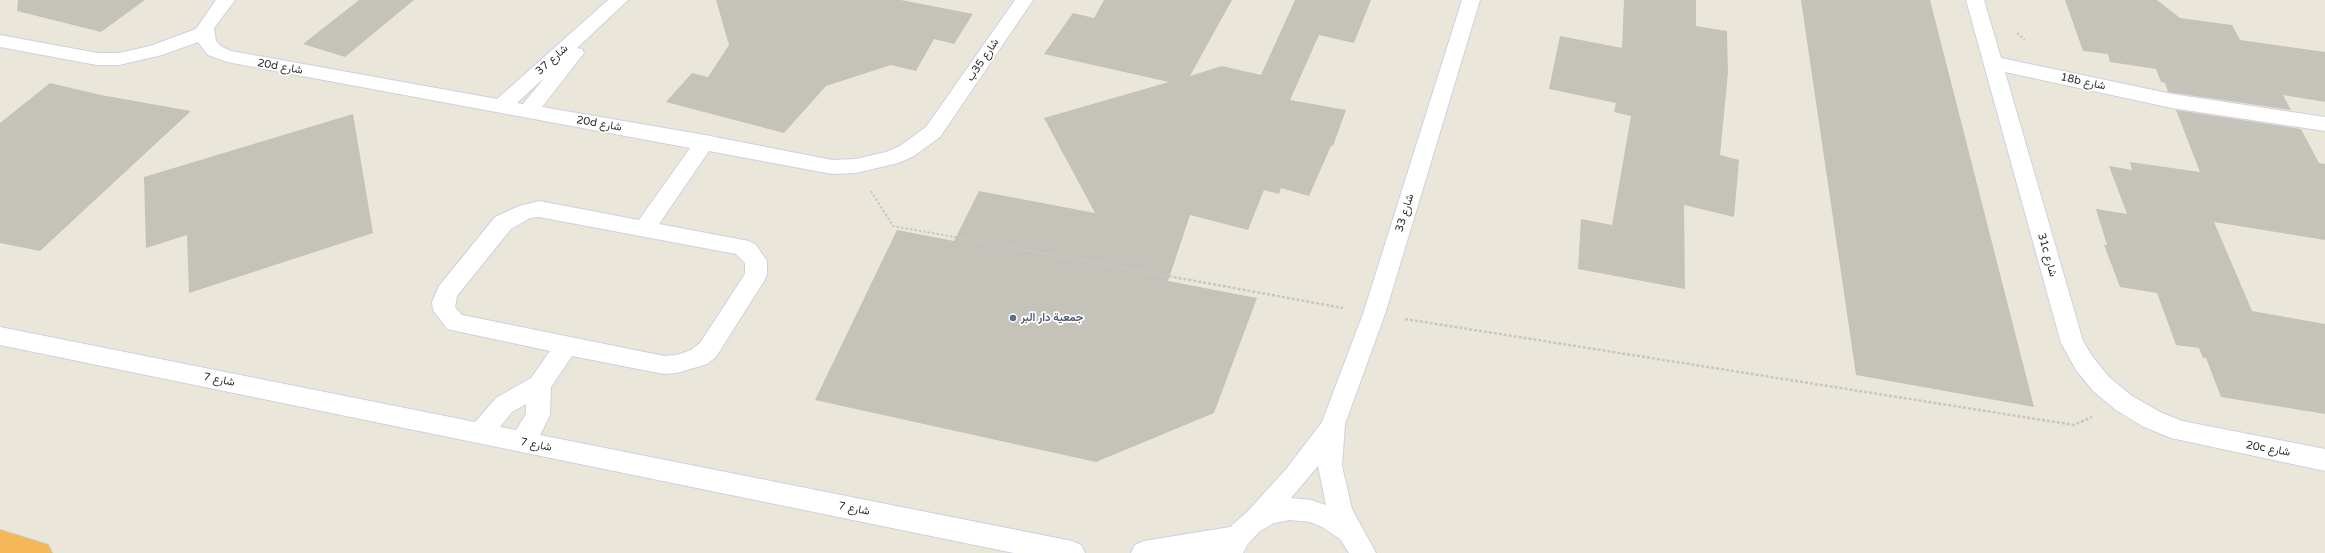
<!DOCTYPE html>
<html>
<head>
<meta charset="utf-8">
<style>
  body { margin:0 }
  canvas { display:block; background:#eae6da }
</style>
</head>
<body>
<canvas width="2325" height="553"></canvas>
<script>
const context = document.querySelector('canvas').getContext('2d');
context.lineJoin = 'round';
function paint(path, color) { context.fillStyle = color; context.fill(path, 'evenodd'); }
const poly = rows => new Path2D(rows.map(r => 'M' + r).join(''));
function stroke(path, color, width, dash) { context.strokeStyle = color; context.lineWidth = width; context.lineCap = dash ? 'butt' : 'round'; context.setLineDash(dash || []); context.stroke(path); }
function label(font, color, halo, rows, align = 'center') {
  context.font = font + ' "Varela Round",Vazirmatn,sans-serif'; context.lineWidth = 3.5; context.setLineDash([]); context.textBaseline = 'middle'; context.strokeStyle = halo; context.fillStyle = color; for (const [text, x, y, turn = 0] of rows) {
    context.save(); context.translate(x, y); context.rotate((+turn || 0) * Math.PI / 180); context.textAlign = isNaN(turn) ? turn : align; if (halo) context.strokeText(text, 0, 0); context.fillText(text, 0, 0); context.restore();
  }
}
paint(poly([
  [18,0,145,0,101,32,17,11],
  [359,0,414,0,345,57,303,44],
  [716,0,901,0,973,14,954,44,934,39,916,71,891,65,826,86,784,133,666,102,692,73,708,77,729,45],
  [1104,0,1232,0,1190,76,1222,66,1261,75,1295,0,1371,0,1354,43,1319,35,1290,100,1346,110,1333,146,1331,146,1309,196,1281,188,1279,194,1264,190,1248,230,1190,215,1168,281,1257,298,1214,413,1096,462,815,400,897,230,954,241,979,191,1095,213,1044,118,1169,82,1044,54,1073,13,1094,18],
  [1624,0,1696,0,1696,26,1727,31,1728,73,1720,155,1739,160,1734,217,1684,205,1685,289,1578,269,1581,219,1612,225,1631,116,1614,112,1616,103,1549,89,1560,36,1622,48],
  [1801,0,1930,0,2034,407,1856,375],
  [2065,0,2157,0,2180,18,2232,25,2240,40,2325,52,2325,102,2283,95,2291,110,2168,92,2165,83,2161,82,2156,69,2110,62,2108,54,2083,51],
  [50,83,101,95,191,111,40,251,0,243,0,123],
  [2176,110,2301,129,2319,163,2325,164,2325,240,2214,222,2252,311,2325,324,2325,414,2221,397,2206,358,2203,358,2199,348,2176,345,2157,293,2120,287,2104,245,2107,245,2096,209,2127,214,2109,166,2132,170,2130,162,2200,172],
  [353,114,373,233,189,293,187,235,146,248,144,177]
]), '#c5c2ba');
const minor = poly([
  [216,0,235,0,214,28,216,41,222,47,231,51,497,99,608,0,628,0,577,48,582,49,584,53,542,107,705,135,832,160,856,159,886,152,900,146,926,127,1015,0,1033,0,940,137,914,156,898,163,856,173,832,174,709,151,659,224,749,241,756,245,767,261,767,275,764,281,716,357,707,364,677,373,664,374,572,356,551,387,550,415,540,435,1072,541,1081,545,1085,553,1014,553,0,345,0,327,475,422,496,398,531,378,550,351,447,329,433,310,432,302,439,286,495,217,519,206,539,201,639,220,690,148,227,62,208,55,198,42,162,55,119,65,97,65,0,47,0,35,97,53,119,53,150,46,196,29,216,0],
  [545,77,523,104,517,103,545,77],
  [539,217,736,254,745,263,745,274,700,343,691,350,677,355,664,356,462,315,455,307,457,296,511,229,530,218,539,217],
  [526,404,526,414,516,430,500,427,512,412,526,404],
  [1462,0,1480,0,1385,314,1345,424,1342,466,1352,509,1376,553,1349,553,1340,539,1322,527,1310,522,1290,520,1274,523,1260,531,1247,545,1243,553,1131,553,1135,545,1144,541,1230,527,1247,512,1287,468,1322,422,1363,314,1462,0],
  [1318,466,1326,505,1311,500,1291,498,1318,466],
  [1966,0,1984,0,2001,58,2172,94,2325,117,2325,131,2172,108,2005,72,2083,341,2092,356,2109,377,2132,396,2160,412,2182,421,2325,449,2325,471,2171,438,2142,426,2116,410,2093,391,2076,370,2061,343,1966,0]
]);
const highway = poly([
  [0,530,48,545,52,553,0,553,0,530]
]);
stroke(minor, '#cfd0e0', 2);
stroke(highway, '#c7c7c7', 2);
stroke(poly([
  [2017,33,2025,40],
  [871,191,893,226,1032,251]
]), '#c7c7c7', 2, [2.5, 2]);
stroke(poly([
  [1026,250,1343,308],
  [1405,319,2074,425,2092,417]
]), '#c7c7c7', 2.5, [3, 2]);
paint(minor, '#fff');
paint(highway, '#f6b759');
for (const [x, y, r, color] of [
  [1013,318,4,"#5c6f8a"]
]) { const dot = new Path2D(); dot.arc(x, y, r, 0, 2 * Math.PI); context.fillStyle = color; context.fill(dot); stroke(dot, '#fff', 1.5); }
label('11px', '#282828', '#fff', [
  ["شارع 37",552,60,-42],
  ["شارع 35ب",983,60,-56],
  ["20d شارع",280,67,10],
  ["18b شارع",2083,82,12],
  ["20d شارع",599,124,10],
  ["شارع 33",1405,213,-73],
  ["31c شارع",2047,255,74],
  ["شارع 7",219,380,11],
  ["شارع 7",536,445,11],
  ["20c شارع",2268,449,10],
  ["شارع 7",854,509,11]
]);
label('bold 11px', '#4e5e75', '#fff', [
  ["جمعية دار البر",1021,318]
], 'left');
</script>
</body>
</html>
